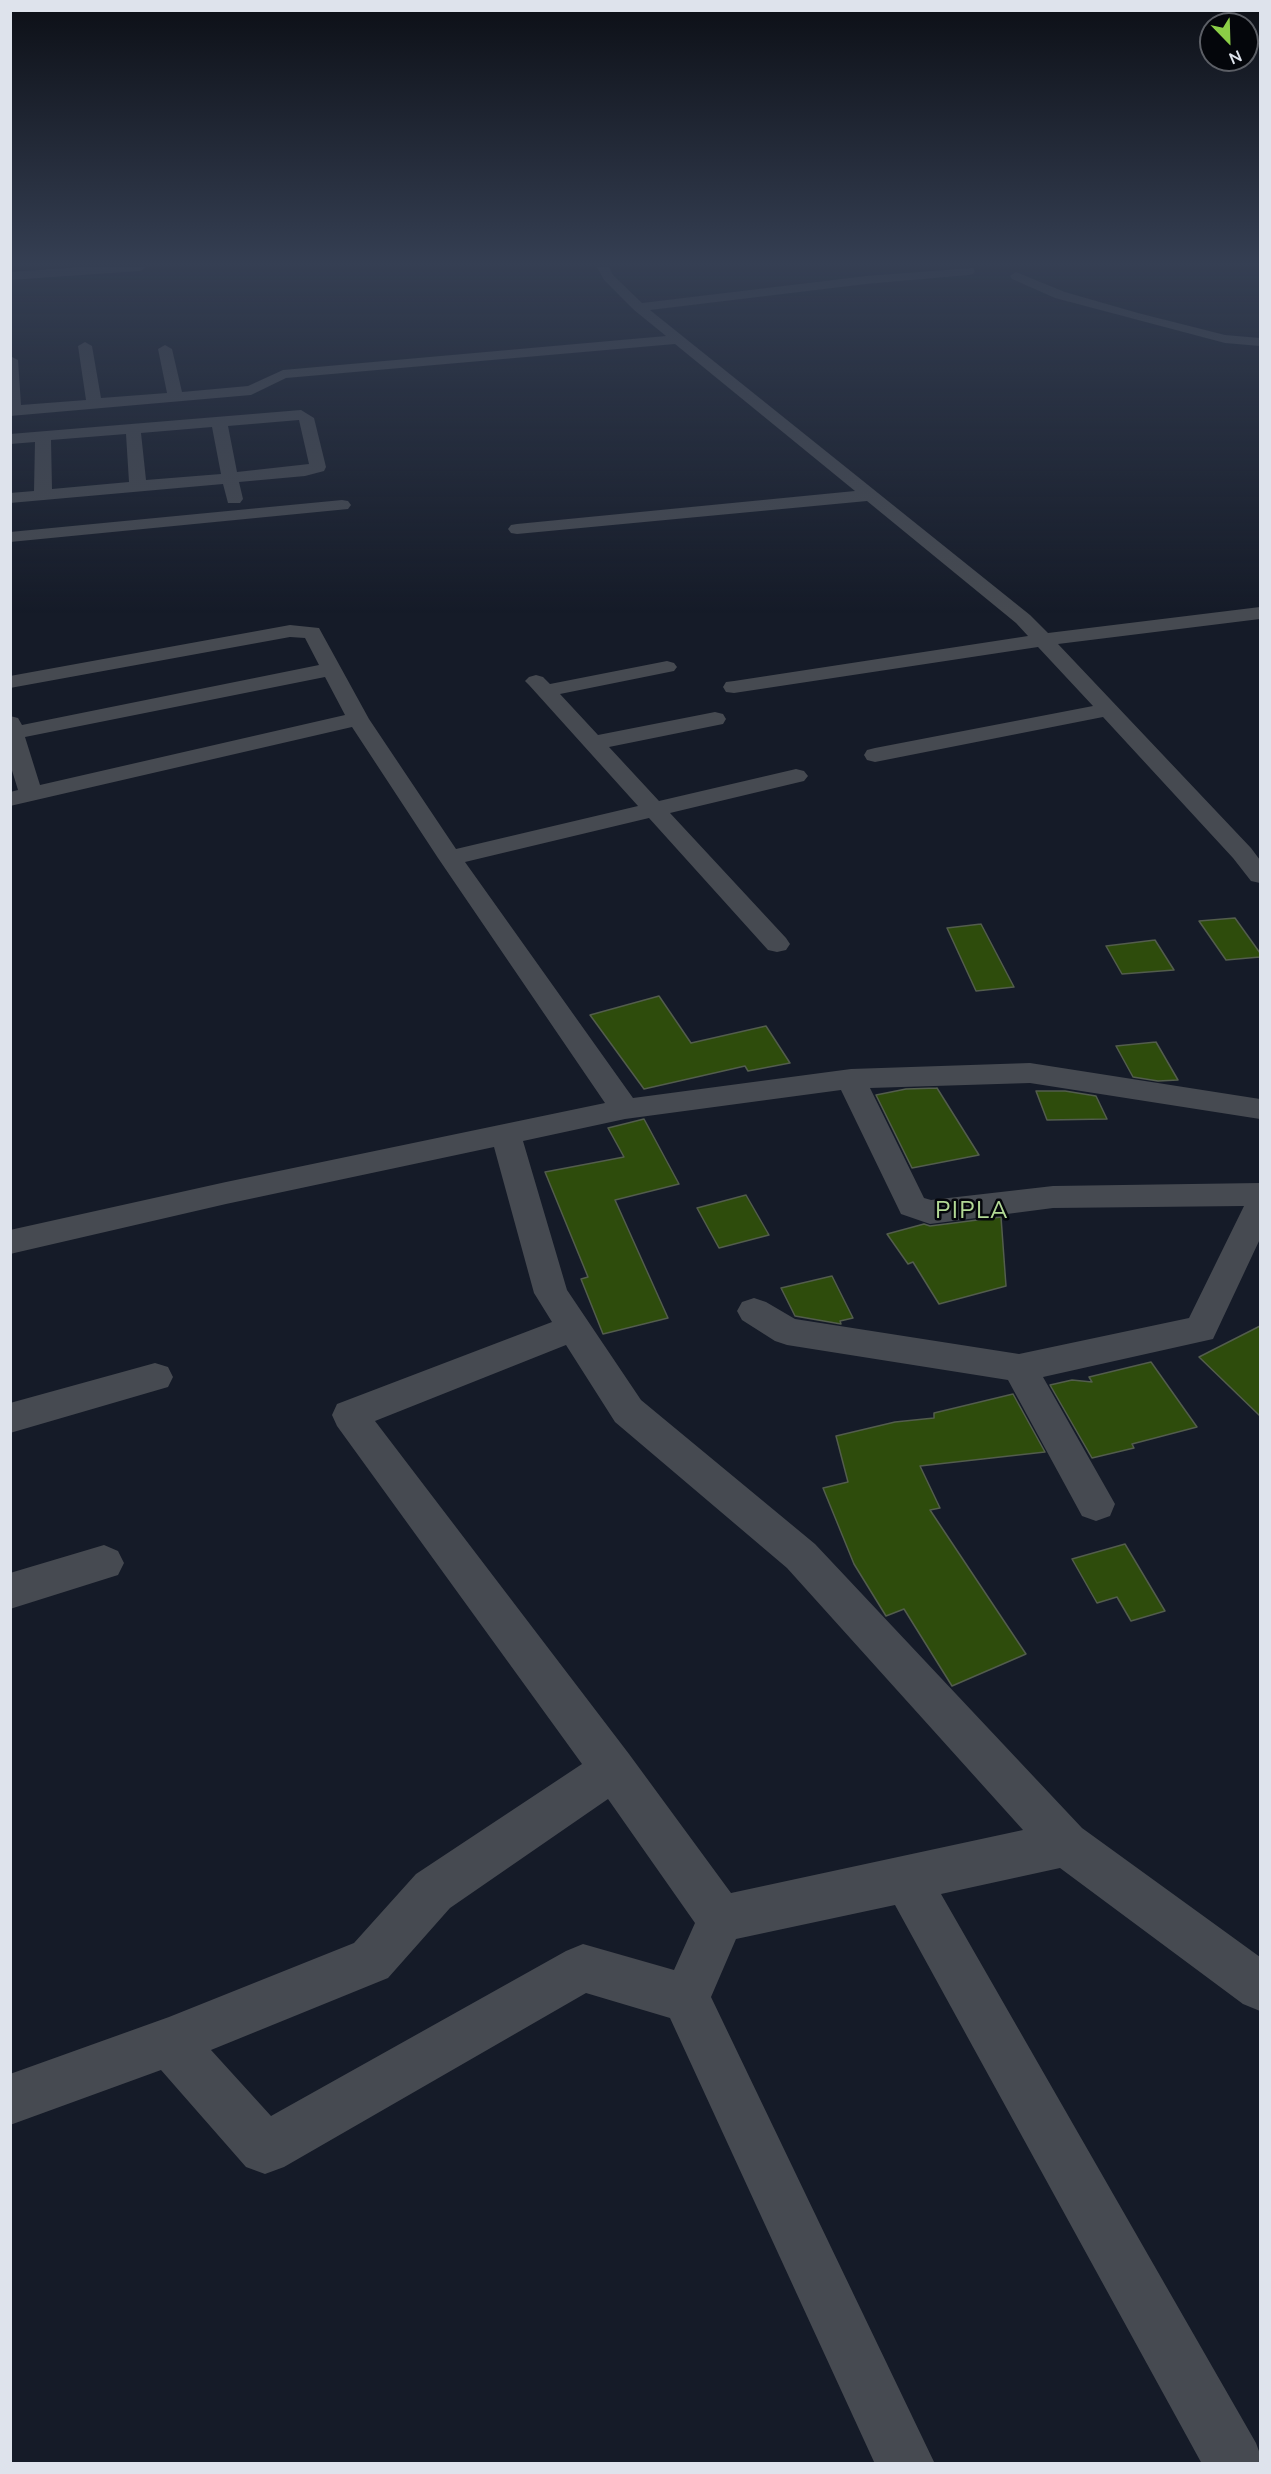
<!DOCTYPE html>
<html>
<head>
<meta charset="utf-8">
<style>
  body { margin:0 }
  #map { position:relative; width:1271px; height:2474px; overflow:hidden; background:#151b28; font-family:"Nunito Sans",sans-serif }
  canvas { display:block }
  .frame { position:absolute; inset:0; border:12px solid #dee3ec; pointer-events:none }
  .north { position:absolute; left:1199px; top:12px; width:60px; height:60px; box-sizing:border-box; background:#04060b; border:2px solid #5b5e65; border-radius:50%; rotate:157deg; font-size:16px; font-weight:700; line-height:24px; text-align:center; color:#dee3ec }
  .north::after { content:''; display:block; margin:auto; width:21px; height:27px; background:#8bce46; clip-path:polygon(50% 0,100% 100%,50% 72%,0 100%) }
</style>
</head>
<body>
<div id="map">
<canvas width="1271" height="2474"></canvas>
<div class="frame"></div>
<div class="north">N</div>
</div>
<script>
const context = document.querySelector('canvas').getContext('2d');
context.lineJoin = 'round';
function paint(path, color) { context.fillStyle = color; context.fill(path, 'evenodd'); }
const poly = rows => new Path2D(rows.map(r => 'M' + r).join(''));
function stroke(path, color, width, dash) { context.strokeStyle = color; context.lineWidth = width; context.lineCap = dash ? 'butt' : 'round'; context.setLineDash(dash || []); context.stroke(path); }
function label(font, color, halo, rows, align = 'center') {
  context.font = font + ' "Nunito Sans",sans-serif'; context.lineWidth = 5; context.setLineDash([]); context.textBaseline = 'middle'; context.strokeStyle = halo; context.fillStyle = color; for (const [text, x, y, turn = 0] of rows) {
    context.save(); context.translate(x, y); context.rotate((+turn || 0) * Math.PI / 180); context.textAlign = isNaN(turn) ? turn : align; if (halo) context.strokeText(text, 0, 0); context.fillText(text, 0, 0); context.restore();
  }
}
const building = poly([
  [1235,918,1260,953,1260,957,1226,960,1199,921,1235,918],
  [981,924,1014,987,976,991,947,928,981,924],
  [1155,940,1174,970,1122,974,1106,946,1155,940],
  [659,996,691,1043,766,1026,790,1063,748,1071,745,1066,644,1089,590,1015,659,996],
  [1156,1042,1178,1080,1158,1081,1133,1077,1116,1046,1156,1042],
  [937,1088,979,1155,912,1168,876,1095,906,1089,937,1088],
  [1036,1091,1065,1091,1096,1096,1107,1119,1047,1120,1036,1091],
  [644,1119,679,1184,615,1200,668,1318,603,1334,581,1279,588,1277,545,1172,624,1157,608,1128,644,1119],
  [746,1195,769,1235,719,1248,697,1208,746,1195],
  [1001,1217,1006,1286,939,1304,913,1262,908,1264,887,1234,924,1224,930,1226,1001,1217],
  [832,1276,853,1318,840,1321,841,1324,795,1316,781,1288,832,1276],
  [1260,1326,1260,1416,1199,1357,1260,1326],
  [1151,1362,1197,1427,1132,1444,1134,1448,1092,1458,1050,1385,1072,1380,1092,1382,1089,1377,1151,1362],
  [1013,1394,1045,1452,920,1466,940,1508,930,1510,1026,1654,952,1686,904,1609,886,1616,854,1564,823,1488,848,1482,836,1436,895,1422,934,1418,934,1413,1013,1394],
  [1125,1544,1165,1611,1131,1621,1117,1597,1097,1603,1072,1559,1125,1544]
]);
paint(building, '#2e4c0c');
stroke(building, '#535d4d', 1.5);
paint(poly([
  [83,267,146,267,140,271,10,280,10,272,83,267],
  [597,267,609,267,613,275,642,303,866,276,973,268,975,271,973,274,969,275,866,284,650,310,1030,615,1048,633,1260,607,1260,619,1058,644,1251,848,1260,860,1260,883,1251,881,1233,858,1103,717,875,762,867,760,864,755,867,750,875,748,1093,706,1038,647,734,693,726,692,723,687,726,682,734,681,1028,636,1016,623,867,501,517,534,511,533,508,529,511,525,517,524,855,491,675,344,286,378,251,395,10,416,10,356,18,360,21,405,86,400,78,346,85,342,92,346,101,398,167,393,158,349,165,345,172,349,182,392,248,386,283,370,666,336,634,310,604,280,597,267],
  [1016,272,1065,292,1138,313,1225,335,1260,338,1260,346,1225,343,1055,298,1012,279,1010,276,1016,272],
  [301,410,314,418,326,467,324,471,305,476,239,482,243,499,240,503,228,503,223,484,10,503,10,493,34,491,35,442,10,444,10,434,301,410],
  [299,420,309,464,237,472,228,426,299,420],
  [212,427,221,474,146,480,141,433,212,427],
  [126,434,129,482,52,489,51,440,126,434],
  [342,500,348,501,351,505,348,509,10,542,10,532,342,500],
  [290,625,319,628,369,719,456,849,638,806,529,685,525,681,529,677,536,675,543,677,550,684,667,661,674,663,677,667,674,671,560,694,598,735,715,712,723,714,726,719,723,724,609,747,659,801,796,769,804,771,808,776,804,781,670,813,786,938,790,944,786,950,777,952,768,950,649,818,465,862,633,1098,851,1069,1030,1063,1260,1099,1260,1119,1030,1083,870,1088,924,1198,931,1200,1053,1186,1260,1183,1260,1239,1213,1339,1043,1377,1115,1504,1110,1516,1096,1521,1082,1516,1008,1380,787,1345,775,1341,742,1320,737,1311,742,1302,754,1298,766,1302,795,1319,1019,1354,1189,1318,1244,1206,1053,1208,930,1224,901,1214,841,1090,625,1119,523,1141,567,1290,641,1400,815,1544,1082,1828,1260,1957,1260,2011,1243,2004,1060,1868,941,1894,1256,2443,1260,2454,1260,2464,1202,2464,895,1905,736,1939,711,1997,935,2464,875,2464,670,2018,586,1993,284,2167,265,2174,246,2167,161,2070,10,2125,10,2074,169,2017,354,1943,416,1874,582,1764,337,1426,332,1415,337,1404,552,1322,534,1293,494,1147,226,1204,10,1254,10,1230,226,1182,605,1103,438,858,352,727,10,806,10,792,18,790,10,764,10,716,18,718,22,725,319,665,305,638,290,637,10,688,10,676,290,625],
  [325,677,345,715,40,785,25,737,325,677],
  [566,1345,615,1422,787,1568,1023,1830,731,1893,629,1754,375,1421,566,1345],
  [608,1799,695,1923,674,1970,583,1944,566,1951,271,2116,211,2050,388,1978,450,1908,608,1799],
  [155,1363,168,1367,173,1377,168,1387,10,1433,10,1403,155,1363],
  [104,1545,118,1551,124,1563,118,1575,10,1609,10,1573,104,1545]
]), '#464a51');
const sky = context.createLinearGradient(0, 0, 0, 614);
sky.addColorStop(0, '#0c0f16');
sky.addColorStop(0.43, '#353f53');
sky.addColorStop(1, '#353f5300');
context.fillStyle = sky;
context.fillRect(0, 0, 1271, 614);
context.letterSpacing = '1.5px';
label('24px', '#b3d995', '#04060b', [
  ["PIPLA",972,1212]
]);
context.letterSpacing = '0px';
</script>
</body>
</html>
